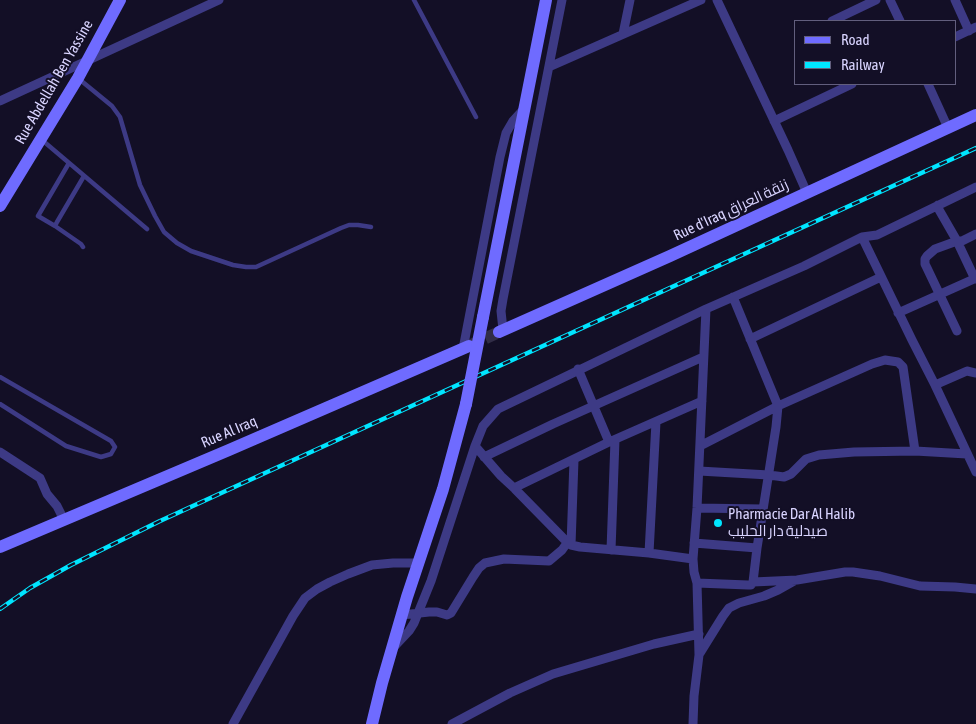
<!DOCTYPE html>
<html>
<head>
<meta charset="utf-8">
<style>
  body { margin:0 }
  #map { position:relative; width:976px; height:724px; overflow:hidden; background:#130f26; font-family:"Asap Condensed",sans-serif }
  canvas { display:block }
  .legend { position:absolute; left:794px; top:20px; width:162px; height:65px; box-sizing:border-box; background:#130f26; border:1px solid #625e7d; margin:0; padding:6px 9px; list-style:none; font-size:15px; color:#d9d4ff }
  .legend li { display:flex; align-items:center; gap:10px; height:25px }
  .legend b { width:25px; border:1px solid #625e7d }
</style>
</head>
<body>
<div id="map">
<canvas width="976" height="724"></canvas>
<ul class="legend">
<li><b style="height:6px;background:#6f6bff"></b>Road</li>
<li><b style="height:6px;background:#00e5ff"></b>Railway</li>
</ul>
</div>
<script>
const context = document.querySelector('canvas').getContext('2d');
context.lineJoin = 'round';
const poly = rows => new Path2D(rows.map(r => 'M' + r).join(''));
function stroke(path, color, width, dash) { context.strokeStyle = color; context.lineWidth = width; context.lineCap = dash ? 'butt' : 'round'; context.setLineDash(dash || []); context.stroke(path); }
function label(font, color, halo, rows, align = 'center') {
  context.font = font + ' "Asap Condensed",Cairo,sans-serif'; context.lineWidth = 4; context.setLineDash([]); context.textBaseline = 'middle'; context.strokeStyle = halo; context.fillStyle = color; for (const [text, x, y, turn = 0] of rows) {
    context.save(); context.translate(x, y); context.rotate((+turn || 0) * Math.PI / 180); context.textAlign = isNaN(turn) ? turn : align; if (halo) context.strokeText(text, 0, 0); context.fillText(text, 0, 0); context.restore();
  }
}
stroke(poly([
  [469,346,499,332]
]), '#312d47', 12, [12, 6]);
stroke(poly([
  [414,0,476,117],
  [79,79,112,106,120,117,140,185,155,216,164,232,177,243,191,251,233,265,246,267,256,267,341,228,349,225,358,225,371,227],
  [42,140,147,229],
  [69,163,38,216,55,226,81,244,83,247],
  [55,226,57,222,84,176],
  [0,377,111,441,115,447,111,454,101,457,66,446,0,404]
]), '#3d3a85', 4.5);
stroke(poly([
  [717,0,788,150,807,193],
  [890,0,900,21],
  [955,0,969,31],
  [832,21,876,0],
  [623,34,630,0],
  [955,37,976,27],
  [549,67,701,0],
  [928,84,948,128],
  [0,101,219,0],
  [774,121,852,84],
  [938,205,938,208,957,241,975,279],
  [862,237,912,340,935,385,976,472],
  [898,313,976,278],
  [503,330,501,311,503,299,562,0],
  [957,331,927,268,925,264,925,259,927,256,935,249,957,241,962,241,976,234],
  [750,339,881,277],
  [463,349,500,157,506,133,513,121,523,110],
  [578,369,609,442],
  [935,385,967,371,976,373],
  [700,446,778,406,872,364,885,360,898,362,903,367,915,451],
  [0,452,40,478,47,494,57,506,64,520],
  [484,457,553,424,703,357],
  [699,471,769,475,784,477,791,474,806,459,819,455,854,452,915,451,967,454],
  [514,488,609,442,702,401],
  [697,508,763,509],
  [694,543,757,548],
  [571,545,574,460],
  [611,550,615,440],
  [649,553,656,422],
  [693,559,649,553,580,547,571,545,564,539,514,488,501,476,475,446,483,426,498,409,706,309],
  [753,582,797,580,845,572,853,572,880,576,920,586,955,587,976,589],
  [697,583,748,585,751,585,753,582,757,548,776,427,778,406,733,297],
  [402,615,429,612,437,612,447,615,451,613,473,577,479,568,485,563,504,559,549,561,562,550,567,543],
  [393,648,409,631,414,623,431,581,475,446],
  [700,653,723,616,729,608,739,603,764,596,778,590,794,581],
  [233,724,293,616,305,598,317,589,330,582,348,574,372,565,393,563,418,563],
  [452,724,510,693,553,674,654,644,699,634],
  [693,724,694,696,699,655,697,583,694,572,693,559,697,508,706,309,804,266,862,237,877,235,976,187]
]), '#3d3a85', 9);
stroke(poly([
  [0,206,78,78,120,0],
  [483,317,546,0],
  [499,332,670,256,976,115],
  [0,547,229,450,469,346],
  [372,724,382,683,407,597,443,489,466,404]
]), '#6f6bff', 12);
const rail = poly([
  [0,609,30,588,71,565,160,521,976,148]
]);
stroke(rail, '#00e5ff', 4.5);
stroke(rail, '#130f26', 2.5, [8]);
stroke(poly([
  [466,404,483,317]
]), '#6f6bff', 12);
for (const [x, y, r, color] of [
  [718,523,5,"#00e5ff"]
]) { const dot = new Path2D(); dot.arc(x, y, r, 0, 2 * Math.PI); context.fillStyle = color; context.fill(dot); stroke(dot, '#130f26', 2); }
label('15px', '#d9d4ff', '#130f26', [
  ["Rue Abdellah Ben Yassine",54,82,-60],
  ["Rue d'Iraq زنقة العراق",731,210,-25],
  ["Rue Al Iraq",229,432,-23]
]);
label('15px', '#d9d4ff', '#130f26', [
  ["Pharmacie Dar Al Halib",728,514],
  ["صيدلية دار الحليب",728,531]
], 'left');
</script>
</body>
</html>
